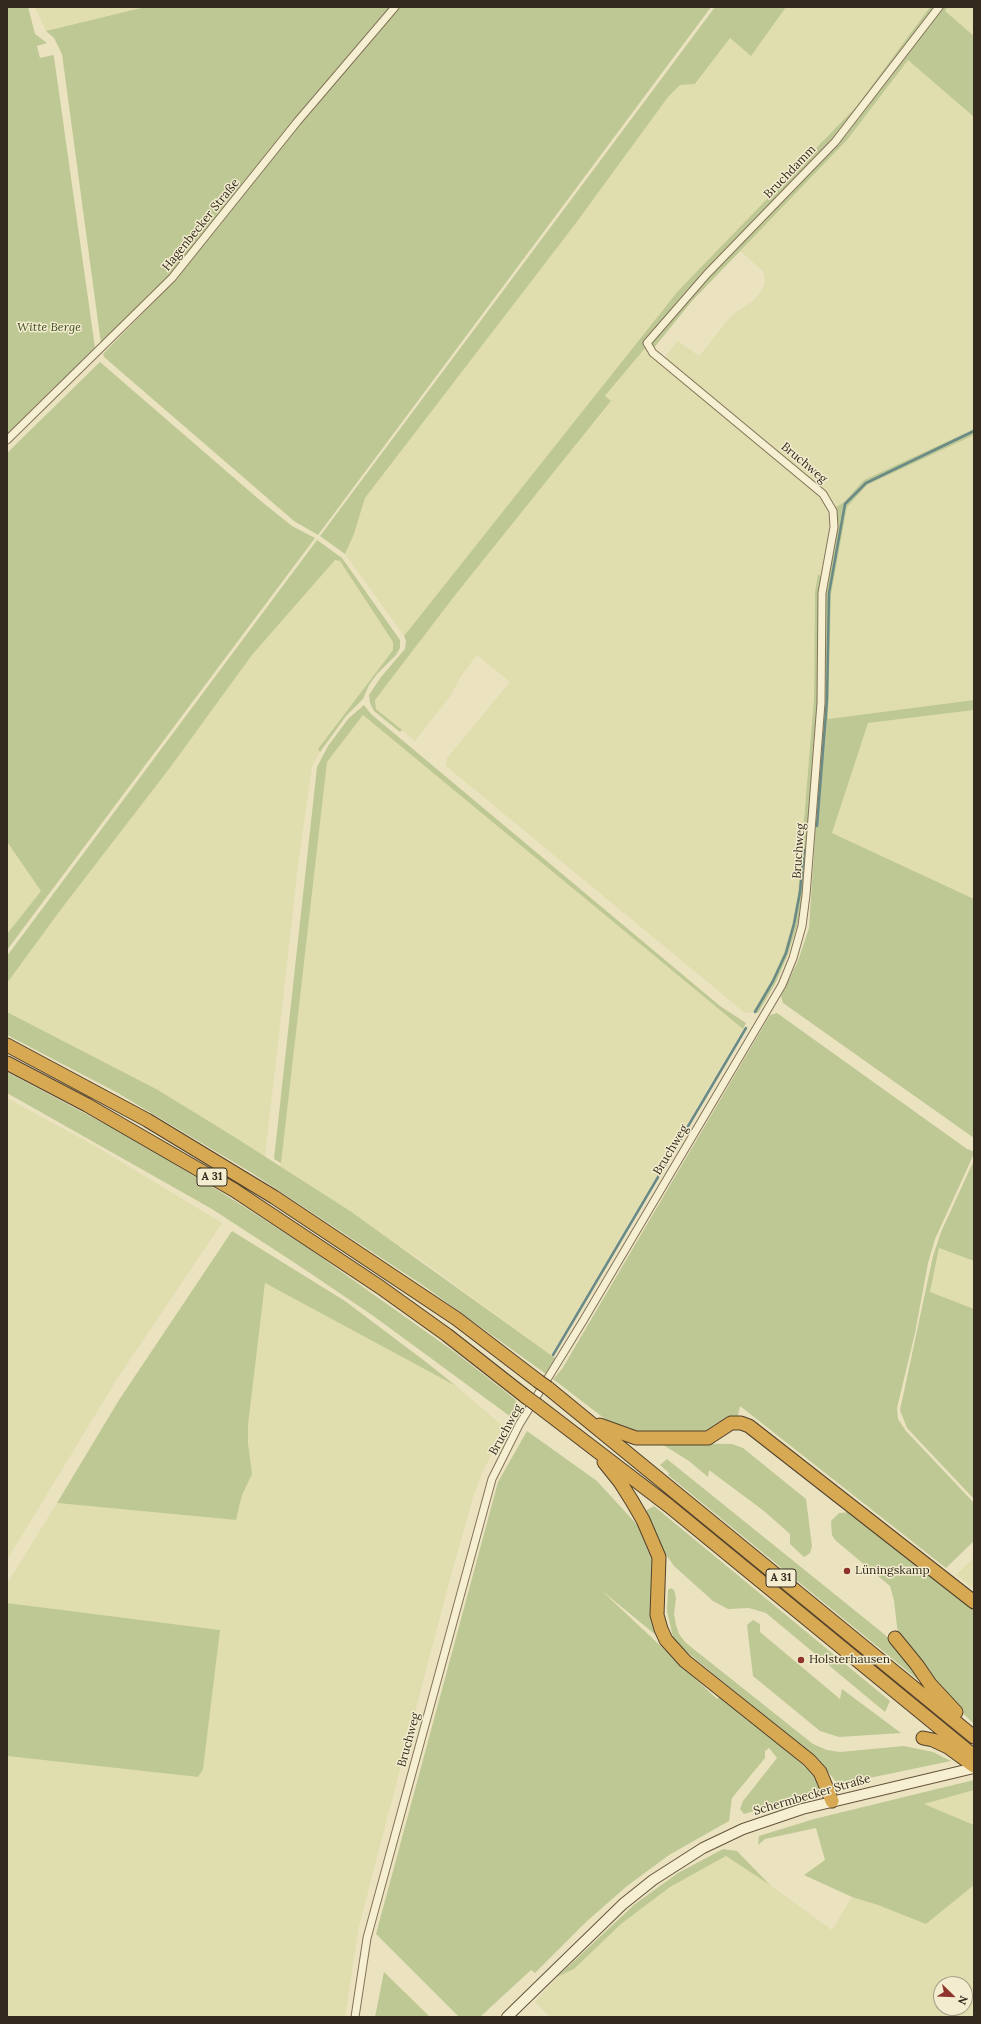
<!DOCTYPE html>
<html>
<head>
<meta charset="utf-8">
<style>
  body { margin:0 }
  #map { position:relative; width:981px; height:2024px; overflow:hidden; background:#ebe2c0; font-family:Lora,serif }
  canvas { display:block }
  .frame { position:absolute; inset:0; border:8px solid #332a1d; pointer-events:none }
  .north { position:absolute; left:933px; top:1976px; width:40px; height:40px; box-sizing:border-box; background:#f3eccf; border:1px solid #a69e88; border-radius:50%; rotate:113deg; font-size:11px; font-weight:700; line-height:16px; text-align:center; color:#332a1d }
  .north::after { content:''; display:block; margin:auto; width:14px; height:18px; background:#8f342c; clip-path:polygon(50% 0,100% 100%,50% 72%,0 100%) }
</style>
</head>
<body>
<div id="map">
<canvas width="981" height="2024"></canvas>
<div class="frame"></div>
<div class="north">N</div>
</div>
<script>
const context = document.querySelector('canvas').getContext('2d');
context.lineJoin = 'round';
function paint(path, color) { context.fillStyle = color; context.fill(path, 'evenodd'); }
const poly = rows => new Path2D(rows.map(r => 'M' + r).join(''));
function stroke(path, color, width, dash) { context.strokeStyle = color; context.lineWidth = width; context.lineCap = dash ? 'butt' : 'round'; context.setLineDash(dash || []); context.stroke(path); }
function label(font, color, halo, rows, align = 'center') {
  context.font = font + ' Lora,serif'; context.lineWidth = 3; context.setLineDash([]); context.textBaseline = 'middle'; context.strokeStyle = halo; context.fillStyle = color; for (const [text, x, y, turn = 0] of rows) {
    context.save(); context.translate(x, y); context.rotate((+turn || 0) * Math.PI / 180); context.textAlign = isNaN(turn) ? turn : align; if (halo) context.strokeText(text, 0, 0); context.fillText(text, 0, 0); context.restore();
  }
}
paint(poly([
  [35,7,145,7,46,31],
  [786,7,930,7,857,107,678,291,404,636,345,554,354,534,365,498,576,223,668,97,680,85,696,84,730,38,751,55],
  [948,7,974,7,974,36,945,11],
  [908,59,974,117,974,429,864,480,843,503,836,507,831,498,824,491,666,361,666,355,678,341,699,356,732,315,754,300,762,290,765,282,763,271,740,251,847,140],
  [646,347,820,494,829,516,830,527,822,577,818,574,815,592,814,698,798,894,792,925,784,953,772,980,753,1012,745,1013,446,766,447,758,510,682,477,655,461,676,451,695,415,741,376,709,375,700,456,594,611,402,605,397],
  [974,435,974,700,828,719,831,594,847,507,867,485],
  [335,560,340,561,393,642,393,650,318,749,320,752,312,766,298,865,265,1157,158,1090,7,1012,7,983,62,908,169,769,252,655],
  [974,710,974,899,832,833,868,723],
  [363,715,743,1029,551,1355,421,1260,280,1166,327,762],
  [7,843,41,891,7,934],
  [7,1098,95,1146,222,1223,117,1379,7,1560],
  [939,1248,974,1261,974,1309,930,1293],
  [265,1283,456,1386,505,1428,482,1473,473,1497,446,1594,359,1926,345,2017,7,2017,7,1756,198,1777,220,1630,7,1603,7,1584,57,1503,236,1520,242,1495,249,1480,248,1425],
  [974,1558,974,1589,956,1575],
  [974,1790,974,1825,923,1804],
  [726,1856,770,1885,832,1930,852,1897,878,1905,926,1924,974,1885,974,2017,550,2017,535,2002,557,1977,574,1969,621,1924,670,1887],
  [941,1984,965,1984,965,2008,941,2008]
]), '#e0ddae');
paint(poly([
  [7,7,28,7,35,34,47,43,37,46,40,58,53,55,54,57,95,348,94,352,7,436],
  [145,7,390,7,292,122,222,214,171,275,101,344,62,54,54,38,46,31],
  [399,7,711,7,318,535,294,521,104,357,103,354,175,280,229,214,300,123],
  [715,7,786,7,751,56,730,38,695,84,680,85,668,97,576,223,365,498,354,534,345,554,320,536],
  [930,7,936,7,843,127,681,297,648,337,646,347,605,396,611,401,456,594,375,700,376,709,402,730,400,732,374,711,370,703,369,695,381,677,405,649,406,641,404,636,678,291,856,107],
  [942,7,948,7,945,11,974,36,974,117,908,60,847,140,692,301,653,349,652,343,686,300,847,134],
  [100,362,262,502,292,526,315,538,7,950,7,934,41,891,7,842,7,453],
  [974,429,974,435,867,485,847,507,831,594,828,719,974,700,974,710,868,723,832,833,974,899,974,1138,783,1003,781,996,798,961,809,928,824,701,826,594,837,524,836,507,843,503,864,480],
  [317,540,342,558,400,640,400,648,396,655,377,674,369,685,363,699,346,716,320,752,318,749,393,650,393,642,340,561,335,560,252,655,169,769,62,908,7,983,7,956],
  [818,574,822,577,818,700,803,894,797,926,788,954,776,982,758,1013,753,1012,772,980,784,953,792,925,798,894,814,698,815,592],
  [364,705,371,714,720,1006,746,1023,743,1029,363,715,327,762,281,1163,274,1159,317,767,328,746,348,719],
  [7,1012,158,1090,236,1138,350,1211,555,1358,546,1374,424,1286,252,1173,116,1092,7,1035],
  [777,1013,967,1149,973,1151,973,1156,935,1239,928,1263,915,1333,897,1408,898,1419,906,1431,974,1503,974,1541,946,1568,740,1406,738,1416,711,1433,635,1432,609,1422,553,1379,562,1369,770,1015],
  [7,1072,124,1134,221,1192,308,1248,456,1353,516,1400,515,1401,525,1409,525,1413,511,1417,372,1315,298,1265,212,1209,7,1093],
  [974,1160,974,1261,939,1248,930,1292,974,1309,974,1499,907,1428,900,1410,933,1256,941,1232],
  [232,1231,345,1301,426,1362,456,1386,265,1283,248,1425,248,1443,252,1474,242,1495,236,1520,57,1503,119,1400],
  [527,1431,597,1481,640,1528,653,1561,657,1636,601,1590,717,1699,721,1695,817,1777,821,1791,744,1814,740,1809,743,1801,777,1758,769,1748,765,1751,765,1758,732,1798,729,1821,669,1855,627,1886,586,1922,535,1973,531,1970,480,2017,459,2017,376,1934,498,1482],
  [660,1443,732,1444,743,1448,806,1499,812,1546,810,1553,804,1557,790,1544,790,1534,764,1511,709,1470,708,1477,689,1461],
  [667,1459,884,1634,901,1651,922,1683,668,1475,669,1473,660,1465],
  [654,1506,890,1701,885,1712,766,1613,749,1608,728,1609,713,1601,674,1566,662,1549,645,1511],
  [851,1512,974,1608,974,1724,936,1687,898,1635,894,1600,890,1586,835,1540,832,1535,831,1521,839,1513],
  [671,1588,674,1590,676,1598,674,1614,676,1625,679,1634,686,1643,813,1744,827,1750,840,1752,904,1746,933,1752,951,1761,840,1784,836,1782,819,1760,682,1648,673,1637,667,1611,668,1590],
  [7,1603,220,1630,203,1769,198,1777,7,1756],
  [753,1620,760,1624,760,1632,840,1699,842,1689,901,1733,839,1737,820,1731,753,1676,747,1625],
  [974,1780,974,1790,924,1804,974,1825,974,1885,926,1924,878,1905,852,1897,804,1875,825,1860,816,1828,765,1839,758,1845,759,1836,814,1819],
  [723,1849,737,1851,770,1885,726,1856,670,1887,621,1924,574,1969,557,1977,635,1904,678,1873],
  [384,1972,430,2017,375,2017]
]), '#bec894');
stroke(poly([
  [817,826,827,700,829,593,845,504,866,483,974,431],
  [755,1012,773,981,786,953,794,924,800,892,804,850],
  [553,1355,746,1028]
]), '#6a8b85', 2.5);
const minor = poly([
  [7,440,172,278,297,122,395,7],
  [355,2017,367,1938,492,1479,519,1425,583,1321,782,985,793,958,802,926,806,895,821,703,822,593,834,527,833,511,823,494,658,357,653,353,647,343,707,274,835,142,939,7]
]);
const secondary = poly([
  [507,2017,623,1904,653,1880,703,1848,743,1829,802,1809,974,1768]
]);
const motorway = poly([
  [7,1045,147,1120,274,1197,457,1319,538,1381],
  [7,1063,87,1105,234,1190,380,1287,447,1335,526,1397],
  [548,1388,974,1737],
  [537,1405,669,1506,974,1756],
  [600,1425,636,1438,708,1438,731,1423,741,1423,749,1426,974,1602],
  [604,1462,620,1482,632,1501,643,1520,659,1557,657,1615,661,1629,666,1640,685,1661,809,1760,820,1772,832,1801],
  [895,1638,917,1665,930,1684,956,1712],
  [923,1738,933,1740,948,1747,974,1766]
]);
stroke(minor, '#837359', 9);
stroke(secondary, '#65543c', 12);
stroke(motorway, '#51412d', 15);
stroke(minor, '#f7efd2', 7);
stroke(secondary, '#f7efd2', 10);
stroke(motorway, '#d8a953', 13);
const motorwayBridge = poly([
  [538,1381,548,1388],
  [526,1397,537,1405]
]);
stroke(motorwayBridge, '#51412d', 15, []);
stroke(motorwayBridge, '#d8a953', 13);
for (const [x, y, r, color] of [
  [847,1571,4,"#8f342c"],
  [801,1660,4,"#8f342c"]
]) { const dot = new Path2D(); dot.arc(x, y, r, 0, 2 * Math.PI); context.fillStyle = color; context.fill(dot); stroke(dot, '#f3eccf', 1.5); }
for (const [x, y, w] of [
  [212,1177,30],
  [781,1578,30]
]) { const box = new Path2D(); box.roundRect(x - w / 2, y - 9, w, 18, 3); context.fillStyle = '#f3eccf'; context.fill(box); stroke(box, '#332a1d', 1); }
label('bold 11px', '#332a1d', null, [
  ["A 31",212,1177],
  ["A 31",781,1578]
]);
label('12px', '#332a1d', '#f3eccf', [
  ["Bruchdamm",790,172,-46],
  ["Hagenbecker Straße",201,225,-51],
  ["Bruchweg",804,463,40],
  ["Bruchweg",799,851,-86],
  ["Bruchweg",671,1150,-59],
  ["Bruchweg",506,1430,-61],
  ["Bruchweg",409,1740,-75],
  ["Schermbecker Straße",812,1795,-16]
]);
label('italic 12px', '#404f24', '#f3eccf', [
  ["Witte Berge",49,328]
]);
label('12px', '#332a1d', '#f3eccf', [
  ["Lüningskamp",855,1571],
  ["Holsterhausen",809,1660]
], 'left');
</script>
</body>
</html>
